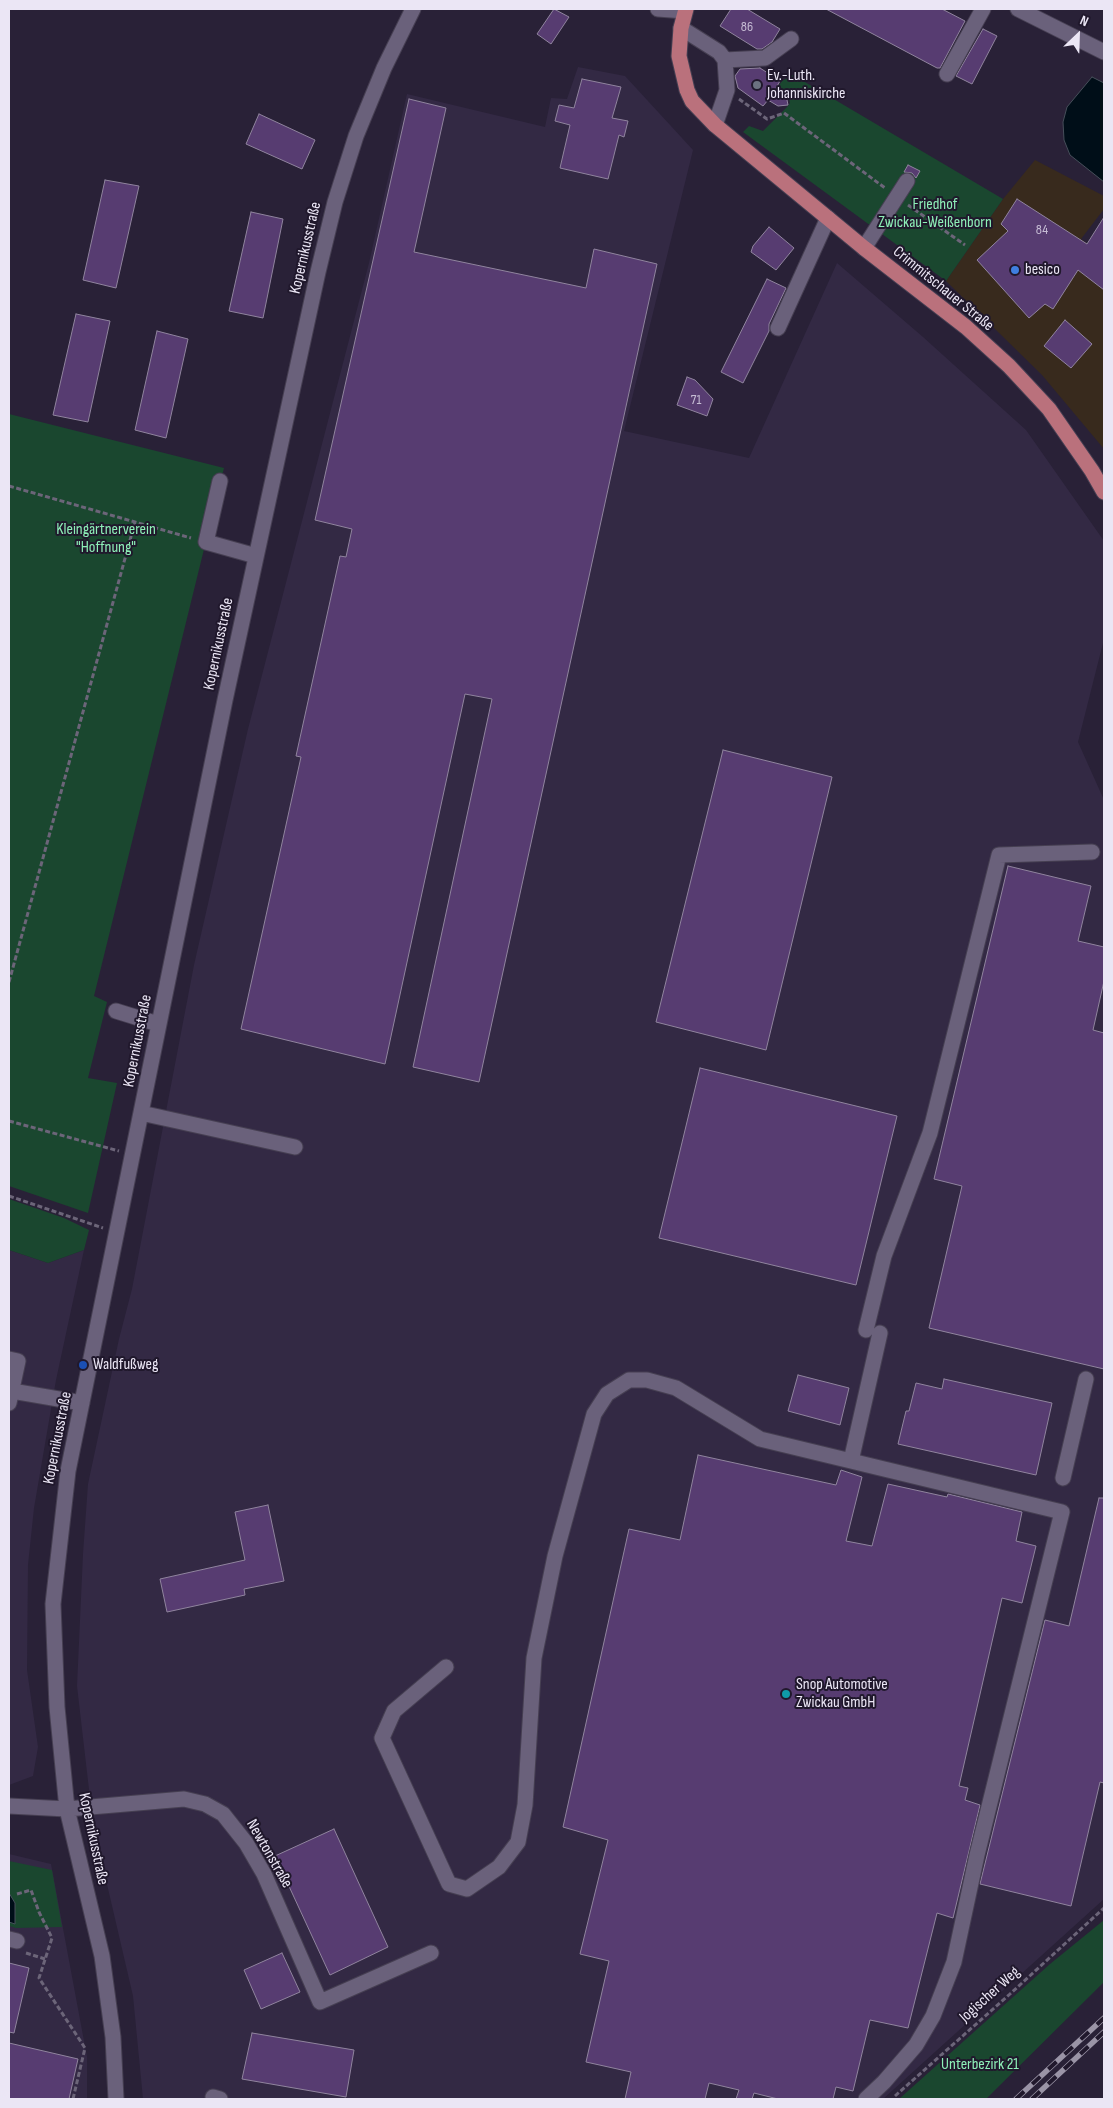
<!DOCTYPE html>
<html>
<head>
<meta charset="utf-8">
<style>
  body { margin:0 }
  #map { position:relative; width:1113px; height:2108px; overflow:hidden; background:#292137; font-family:"Sofia Sans Condensed",sans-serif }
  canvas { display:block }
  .frame { position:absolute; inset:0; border:10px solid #ebe6f5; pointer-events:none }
  .north { position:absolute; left:1053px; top:10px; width:50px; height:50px; -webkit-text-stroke:4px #20182c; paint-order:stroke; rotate:24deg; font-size:14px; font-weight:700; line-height:20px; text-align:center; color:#ebe6f5 }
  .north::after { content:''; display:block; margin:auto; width:18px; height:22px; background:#ebe6f5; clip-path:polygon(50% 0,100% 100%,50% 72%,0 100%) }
</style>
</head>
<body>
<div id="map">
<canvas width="1113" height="2108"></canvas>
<div class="frame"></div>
<div class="north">N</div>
</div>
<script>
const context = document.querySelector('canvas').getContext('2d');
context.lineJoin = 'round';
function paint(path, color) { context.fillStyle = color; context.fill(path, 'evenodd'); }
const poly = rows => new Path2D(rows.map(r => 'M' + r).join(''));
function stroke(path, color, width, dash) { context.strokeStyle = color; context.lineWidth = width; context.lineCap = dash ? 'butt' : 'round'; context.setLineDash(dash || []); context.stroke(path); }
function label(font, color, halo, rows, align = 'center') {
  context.font = font + ' "Sofia Sans Condensed",sans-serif'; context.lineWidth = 4; context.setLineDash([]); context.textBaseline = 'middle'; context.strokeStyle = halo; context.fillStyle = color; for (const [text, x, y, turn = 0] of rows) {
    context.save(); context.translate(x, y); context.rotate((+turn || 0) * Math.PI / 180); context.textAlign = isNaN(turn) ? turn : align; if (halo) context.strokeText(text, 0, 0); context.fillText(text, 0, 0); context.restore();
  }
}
paint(poly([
  [1035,160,1104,196,1104,209,1081,239,1104,257,1104,449,1042,375,946,281,1003,199]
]), '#382a1d');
paint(poly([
  [578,67,625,76,693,150,624,431,749,458,837,263,923,337,1026,430,1104,541,1104,639,1078,742,1104,800,1104,1899,883,2099,143,2099,133,1996,93,1824,77,1686,83,1554,88,1484,119,1339,132,1289,194,965,248,729,369,263,407,94,545,127,551,98,567,99],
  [9,1250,48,1263,84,1250,56,1380,34,1508,28,1565,27,1670,38,1747,33,1776,9,1785],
  [9,1854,51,1864,87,2057,87,2099,9,2099]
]), '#332944');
paint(poly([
  [793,75,1003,199,946,281,743,132,749,126,763,131,787,107,790,103,788,95,778,87,782,81],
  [9,414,224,468,94,996,107,1002,88,1078,117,1083,88,1213,9,1186],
  [9,1199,64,1218,89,1230,84,1250,48,1263,9,1250],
  [9,1861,52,1870,62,1927,16,1928,9,1926],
  [1104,1920,1104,1982,986,2099,899,2099,1050,1964]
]), '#1a472f');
const water = poly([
  [1092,77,1104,83,1104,182,1070,155,1064,140,1063,122,1067,107,1092,77],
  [9,1893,15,1903,15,1924,9,1922,9,1893]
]);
paint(water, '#000e18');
stroke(water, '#464f5a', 1);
const building = poly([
  [554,9,569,17,551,44,537,34,554,9],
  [731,9,747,9,780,29,772,42,762,49,757,49,720,26,731,9],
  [826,9,942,9,965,21,940,68,937,68,826,9],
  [983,29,997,36,972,84,956,76,983,29],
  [760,68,780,81,776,88,786,95,788,105,778,106,768,100,763,106,738,88,735,76,740,69,760,68],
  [582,79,621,87,612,118,628,121,624,137,619,135,608,179,560,168,570,125,555,121,559,105,574,108,582,79],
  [409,99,446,108,414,252,586,288,594,249,657,264,479,1082,413,1067,492,699,465,694,385,1064,241,1029,301,757,296,756,340,556,346,557,352,529,315,520,409,99],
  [259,114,315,140,302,169,246,144,259,114],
  [908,165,920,171,916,178,912,173,904,172,908,165],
  [105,180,139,186,116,288,83,280,105,180],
  [1017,199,1087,244,1104,217,1104,290,1078,270,1053,309,1045,304,1029,318,977,260,1008,231,1001,224,1017,199],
  [251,212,283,219,263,318,229,311,251,212],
  [769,227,794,248,776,270,751,252,753,246,769,227],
  [767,279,786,288,769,324,769,331,743,383,721,372,767,279],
  [76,314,110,321,88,422,53,415,76,314],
  [1065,320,1092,344,1071,368,1044,346,1065,320],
  [157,331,188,339,166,438,135,430,157,331],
  [687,377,695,380,713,399,707,416,677,405,687,377],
  [723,750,832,777,766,1050,656,1022,723,750],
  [1008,866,1091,886,1078,941,1104,947,1104,981,1093,1030,1104,1033,1104,1369,929,1328,962,1186,934,1179,1008,866],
  [700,1068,897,1116,856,1285,659,1238,700,1068],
  [798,1375,849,1388,840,1425,788,1411,798,1375],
  [944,1379,1052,1403,1036,1475,898,1444,906,1411,909,1411,916,1383,942,1389,944,1379],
  [698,1455,836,1485,841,1470,862,1477,846,1541,872,1546,888,1484,947,1497,948,1494,1022,1512,1016,1541,1036,1546,1022,1603,1002,1598,959,1786,968,1788,965,1800,980,1805,953,1918,937,1913,908,2028,870,2020,853,2091,836,2087,833,2099,778,2099,754,2093,752,2099,736,2099,739,2090,709,2083,705,2099,625,2099,631,2072,586,2062,609,1961,580,1954,608,1840,563,1827,629,1529,680,1540,698,1455],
  [1099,1498,1104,1498,1104,1783,1100,1782,1071,1906,980,1884,1045,1620,1069,1626,1099,1498],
  [268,1505,284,1581,244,1589,245,1595,167,1612,160,1579,245,1560,235,1512,268,1505],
  [334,1829,388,1947,330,1975,275,1856,334,1829],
  [282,1953,300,1992,261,2009,244,1970,282,1953],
  [9,1963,29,1968,14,2033,9,2032,9,1963],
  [252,2033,354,2050,346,2097,242,2079,252,2033],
  [9,2043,78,2059,69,2099,9,2099,9,2043]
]);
paint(building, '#573c71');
stroke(building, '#90849e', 1);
const minor = poly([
  [658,9,685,11],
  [1018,9,1104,52],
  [681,28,719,52,725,60,727,90,715,125],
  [725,60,765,58,791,39],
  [947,74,983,9],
  [864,248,907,181],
  [778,328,828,218],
  [220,481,206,542,256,556],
  [116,1011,158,1024],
  [141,1113,295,1147],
  [866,1330,884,1256,930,1133,999,855,1092,852],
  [9,1359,18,1361,9,1403],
  [12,1391,82,1403],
  [851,1461,880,1333],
  [1063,1478,1086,1379],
  [446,1667,394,1711,382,1738,449,1884,467,1889,499,1867,518,1842,525,1805,534,1658,555,1556,594,1414,607,1394,629,1380,647,1380,676,1388,760,1439,1062,1512,977,1855,954,1962,933,2016,916,2045,884,2082,866,2099],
  [9,1806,67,1809,184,1799,205,1804,223,1814,246,1843,264,1874,320,2002,431,1953],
  [9,1939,17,1941],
  [213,2097,220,2099],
  [116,2099,113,2037,102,1956,67,1809,57,1707,53,1604,68,1471,225,700,318,272,335,202,356,136,384,68,413,9]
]);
const major = poly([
  [686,9,681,28,679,56,687,90,692,101,715,125,864,248,966,327,1009,366,1049,409,1092,471,1104,492]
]);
stroke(minor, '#463f52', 17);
stroke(major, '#463f52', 17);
stroke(poly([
  [739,99,767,119,784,113,885,188],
  [908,205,965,245],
  [9,486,191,538],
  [9,982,135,522],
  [9,1121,119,1151],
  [9,1196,103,1228],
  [17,1894,31,1890,39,1912,52,1938,39,1978,85,2048,73,2099],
  [26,1953,45,1959],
  [895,2096,1010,1994,1104,1908]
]), '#6c6579', 3, [5, 2.5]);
stroke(minor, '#6a617b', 15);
stroke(major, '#ba717c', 15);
const rail = poly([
  [1016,2099,1104,2018],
  [1032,2099,1104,2032]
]);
stroke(rail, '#9a94a6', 5.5);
stroke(rail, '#20182c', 4, [11]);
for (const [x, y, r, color] of [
  [757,85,5,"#6b7280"],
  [1015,270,5,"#3f7fe0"],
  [83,1365,5,"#1a4fb4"],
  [786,1694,5,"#0f9aa8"]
]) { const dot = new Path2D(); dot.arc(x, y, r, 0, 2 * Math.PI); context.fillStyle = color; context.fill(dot); stroke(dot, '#20182c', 2); }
label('14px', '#c6bcd4', null, [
  ["86",747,27],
  ["84",1042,230],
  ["71",696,400]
]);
label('16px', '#ebe6f5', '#20182c', [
  ["Ev.-Luth.",767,76],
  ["Johanniskirche",767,94],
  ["besico",1025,270],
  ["Waldfußweg",93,1365],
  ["Snop Automotive",796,1685],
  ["Zwickau GmbH",796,1703]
], 'left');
label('16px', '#8ef0b8', '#20182c', [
  ["Friedhof",935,205],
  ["Zwickau-Weißenborn",935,223],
  ["Kleingärtnerverein",106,530],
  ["\"Hoffnung\"",106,548],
  ["Unterbezirk 21",980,2065]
]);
label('16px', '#ebe6f5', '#20182c', [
  ["Kopernikusstraße",306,248,-77],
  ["Crimmitschauer Straße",943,289,39],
  ["Kopernikusstraße",219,644,-78],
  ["Kopernikusstraße",138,1041,-79],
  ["Kopernikusstraße",58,1438,-79],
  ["Kopernikusstraße",93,1839,78],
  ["Newtonstraße",269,1854,60],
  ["Jogischer Weg",990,1995,-42]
]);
</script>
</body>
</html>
